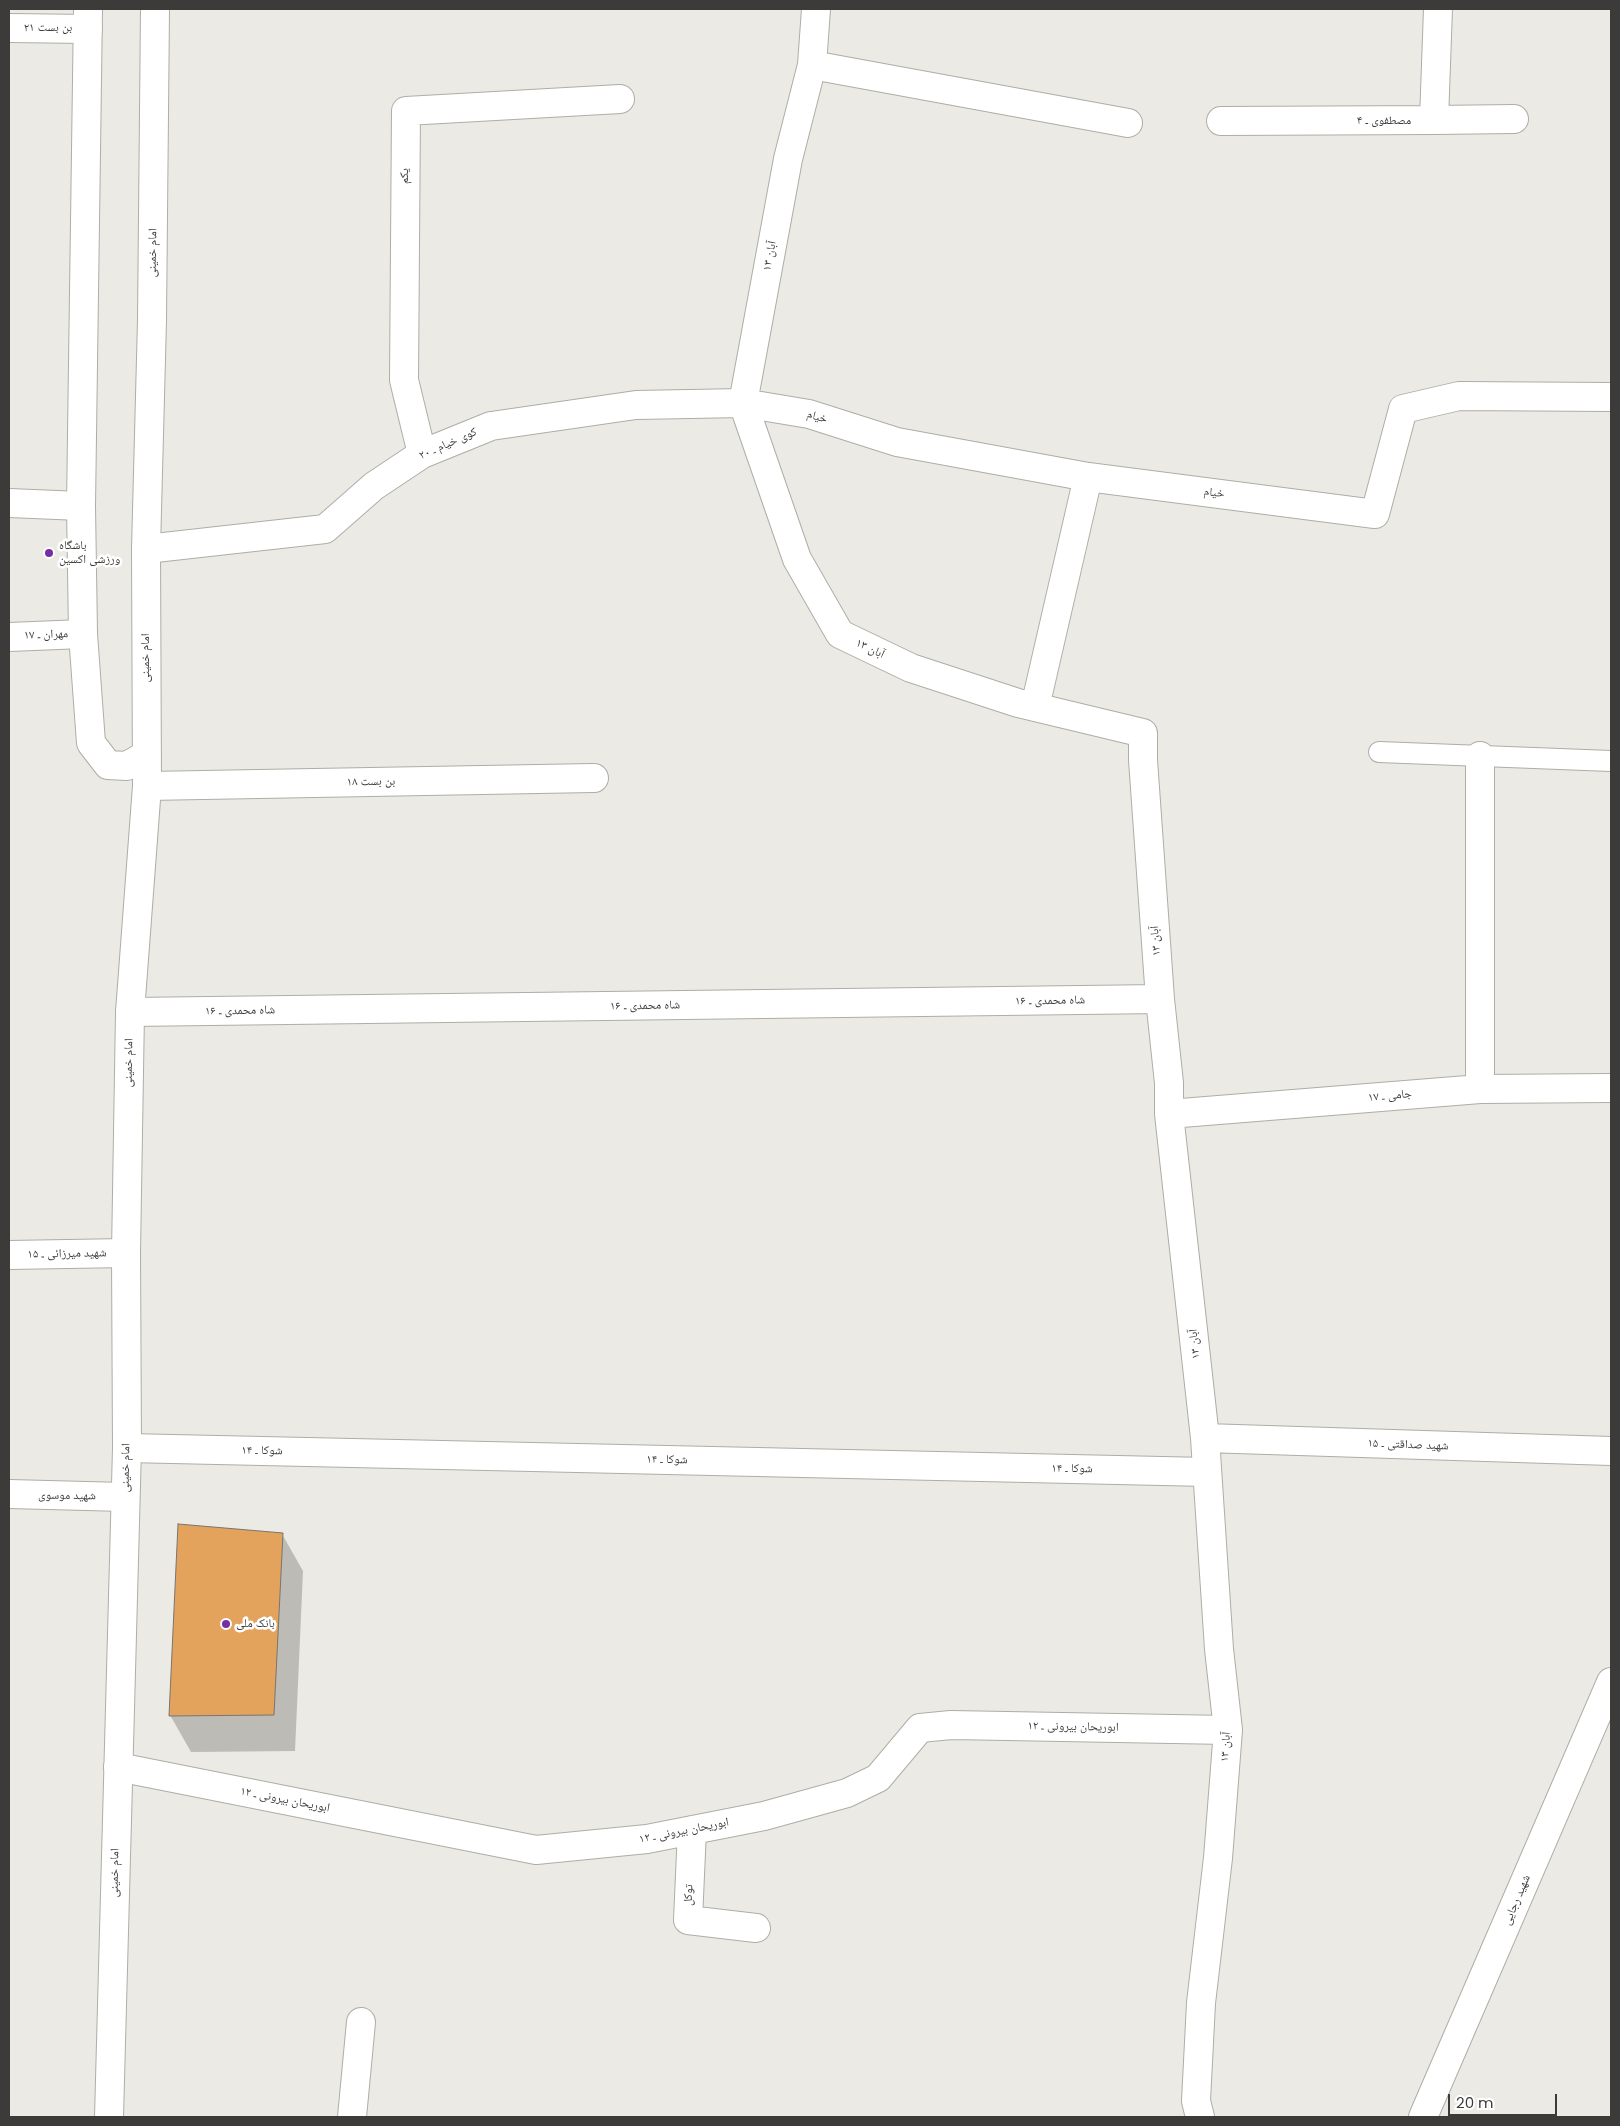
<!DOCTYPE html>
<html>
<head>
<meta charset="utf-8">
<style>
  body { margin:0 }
  #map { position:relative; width:1620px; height:2126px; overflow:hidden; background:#eceae4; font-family:Poppins,sans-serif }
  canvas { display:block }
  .frame { position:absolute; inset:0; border:10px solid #3c3b39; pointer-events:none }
  .scale { position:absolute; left:1448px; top:2094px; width:109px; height:22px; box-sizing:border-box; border:2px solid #3c3b39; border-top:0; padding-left:6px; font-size:15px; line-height:18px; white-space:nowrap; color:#3c3b39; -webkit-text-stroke:4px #fff; paint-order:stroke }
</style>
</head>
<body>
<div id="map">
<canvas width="1620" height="2126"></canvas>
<div class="frame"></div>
<div class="scale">20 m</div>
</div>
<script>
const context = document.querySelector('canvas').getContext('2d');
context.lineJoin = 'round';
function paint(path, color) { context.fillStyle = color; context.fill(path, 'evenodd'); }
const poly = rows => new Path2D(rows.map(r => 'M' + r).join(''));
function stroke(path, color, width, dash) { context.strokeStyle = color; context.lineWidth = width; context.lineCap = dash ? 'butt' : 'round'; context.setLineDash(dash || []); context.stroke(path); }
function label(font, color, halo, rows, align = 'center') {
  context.font = font + ' Poppins,"Noto Naskh Arabic",sans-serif'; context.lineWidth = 5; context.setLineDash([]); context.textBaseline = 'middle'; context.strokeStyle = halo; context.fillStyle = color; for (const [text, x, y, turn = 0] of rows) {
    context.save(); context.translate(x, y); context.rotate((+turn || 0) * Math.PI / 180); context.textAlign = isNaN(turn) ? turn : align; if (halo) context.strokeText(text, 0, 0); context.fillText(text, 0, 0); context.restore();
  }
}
paint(poly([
  [282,1534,303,1571,295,1751,191,1752,170,1715]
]), '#0003');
const building = poly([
  [178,1524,283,1533,274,1715,169,1716,178,1524]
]);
paint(building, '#e4a35c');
stroke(building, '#78746f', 1);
const lane = poly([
  [1379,752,1611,761]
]);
const street = poly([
  [816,9,812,65,788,159,743,403,797,559,840,634,911,668,1018,703,1143,733,1143,760,1160,999,1169,1083,1169,1114,1205,1438,1219,1649,1228,1730,1218,1858,1201,2003,1196,2101,1200,2117],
  [9,28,88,29],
  [812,65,1128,123],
  [1434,120,1514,119],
  [1221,121,1434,120,1438,9],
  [422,454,404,380,406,111,620,99],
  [9,503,81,506],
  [146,549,325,529,374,486,422,454,491,426,636,405,743,403,809,414,897,442,1088,477,1375,514,1403,409,1459,396,1611,397],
  [9,637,83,634],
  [1035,707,1088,477],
  [147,786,594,778],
  [130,1012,1160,999],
  [1480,1089,1480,756],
  [1169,1114,1480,1089,1611,1088],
  [9,1255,126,1253],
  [1205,1438,1611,1451],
  [127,1448,1207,1472],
  [9,1494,125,1497],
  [118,1767,536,1850,647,1839,764,1816,847,1793,878,1778,920,1728,951,1725,1228,1730],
  [692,1830,688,1920,756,1928],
  [352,2117,361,2022]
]);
const secondary = poly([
  [88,9,81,506,83,634,91,743,108,765,127,766,147,754],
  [109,2117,127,1448,126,1253,130,1012,147,786,146,549,152,320,155,9],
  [1423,2117,1611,1682]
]);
stroke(lane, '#aeada6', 22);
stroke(street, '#aeada6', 30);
stroke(secondary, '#aeada6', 30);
stroke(lane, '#fff', 20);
stroke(street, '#fff', 28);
stroke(secondary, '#fff', 28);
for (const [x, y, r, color] of [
  [49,553,5,"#732fa3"],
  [226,1624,5,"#732fa3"]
]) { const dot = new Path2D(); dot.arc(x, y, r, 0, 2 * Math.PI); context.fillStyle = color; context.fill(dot); stroke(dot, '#fff', 2); }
label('12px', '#3c3b39', '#fff', [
  ["بن بست ۲۱",48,28],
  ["مصطفوی ـ ۴",1384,121],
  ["یکم",405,176,-90],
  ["امام خمینی",153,253,-89],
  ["۱۳ آبان",770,256,-79],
  ["خیام",817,417,16],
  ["کوی خیام ـ ۲۰",448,444,-24],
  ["خیام",1214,493,7],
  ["مهران ـ ۱۷",46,635,-2],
  ["۱۳ آبان",870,649,25],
  ["امام خمینی",146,658,-90],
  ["بن بست ۱۸",371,782,-1],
  ["۱۳ آبان",1156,941,-94],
  ["شاه محمدی ـ ۱۶",1050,1001,-1],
  ["شاه محمدی ـ ۱۶",645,1006,-1],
  ["شاه محمدی ـ ۱۶",240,1011,-1],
  ["امام خمینی",129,1063,-89],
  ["جامی ـ ۱۷",1390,1096,-5],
  ["شهید میرزائی ـ ۱۵",67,1254,-1],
  ["۱۳ آبان",1195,1344,-96],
  ["شهید صداقتی ـ ۱۵",1408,1445,2],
  ["شوکا ـ ۱۴",262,1451,1],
  ["شوکا ـ ۱۴",667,1460,1],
  ["امام خمینی",126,1468,-89],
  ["شوکا ـ ۱۴",1072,1469,1],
  ["شهید موسوی",67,1496,1],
  ["ابوریحان بیرونی ـ ۱۲",1073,1727,1],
  ["۱۳ آبان",1226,1747,-86],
  ["ابوریحان بیرونی ـ ۱۲",285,1800,11],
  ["ابوریحان بیرونی ـ ۱۲",684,1831,-11],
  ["امام خمینی",115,1873,-89],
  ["توکل",689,1895,-87],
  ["شهید رجایی",1517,1900,-67]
]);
label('12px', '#3c3b39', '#fff', [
  ["باشگاه",59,546],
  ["ورزشی اکسین",59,560],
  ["بانک ملی",236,1624]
], 'left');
</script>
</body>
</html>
